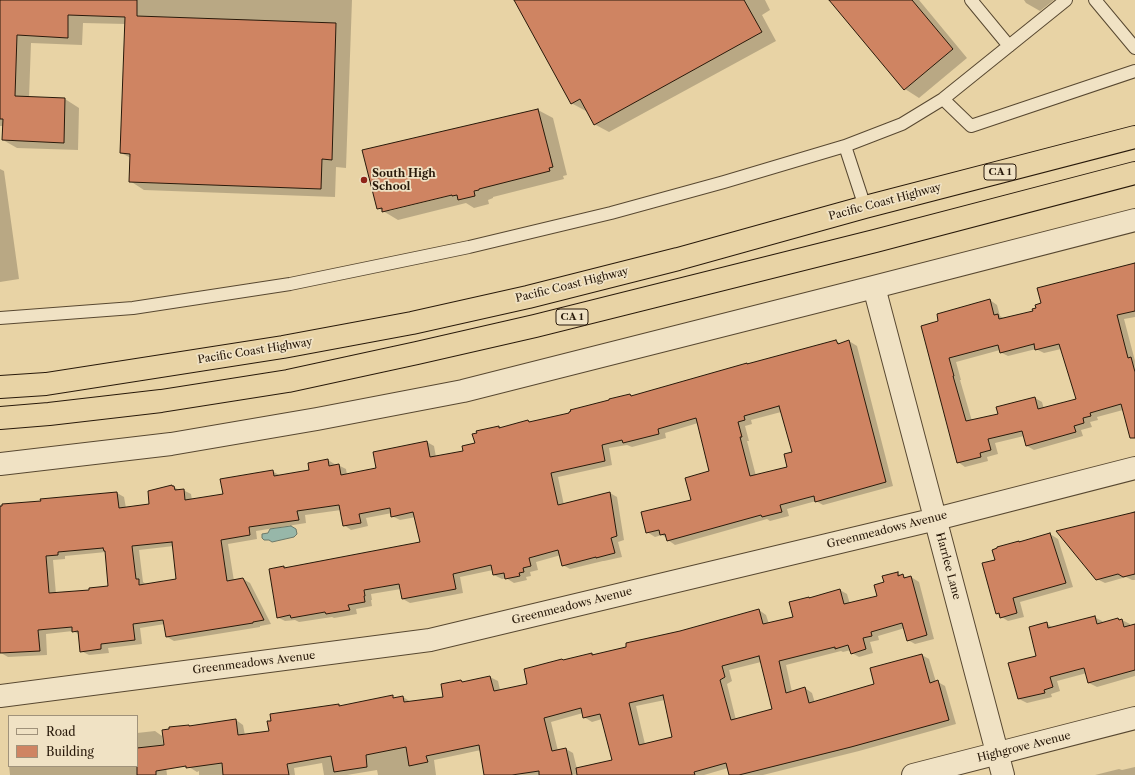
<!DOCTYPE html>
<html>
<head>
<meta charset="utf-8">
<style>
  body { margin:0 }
  #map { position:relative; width:1135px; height:775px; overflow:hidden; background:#e8d3a5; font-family:"Libre Caslon Text",serif }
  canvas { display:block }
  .legend { position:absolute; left:8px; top:715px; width:130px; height:52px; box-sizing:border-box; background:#f0e2c4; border:1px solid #a0927a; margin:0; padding:5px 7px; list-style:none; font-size:12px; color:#28190a }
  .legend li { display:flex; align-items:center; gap:8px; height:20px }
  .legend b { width:20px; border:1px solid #a0927a }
</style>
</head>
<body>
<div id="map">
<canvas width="1135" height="775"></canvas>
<ul class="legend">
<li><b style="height:5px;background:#f0e2c4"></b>Road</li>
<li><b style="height:11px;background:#cf8462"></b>Building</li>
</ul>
</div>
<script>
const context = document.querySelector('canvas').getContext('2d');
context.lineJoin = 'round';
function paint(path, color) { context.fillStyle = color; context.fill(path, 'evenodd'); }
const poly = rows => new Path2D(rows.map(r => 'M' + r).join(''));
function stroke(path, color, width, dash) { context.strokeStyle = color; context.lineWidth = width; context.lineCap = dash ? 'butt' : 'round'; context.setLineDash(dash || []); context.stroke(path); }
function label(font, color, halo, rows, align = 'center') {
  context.font = font + ' "Libre Caslon Text",serif'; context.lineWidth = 3.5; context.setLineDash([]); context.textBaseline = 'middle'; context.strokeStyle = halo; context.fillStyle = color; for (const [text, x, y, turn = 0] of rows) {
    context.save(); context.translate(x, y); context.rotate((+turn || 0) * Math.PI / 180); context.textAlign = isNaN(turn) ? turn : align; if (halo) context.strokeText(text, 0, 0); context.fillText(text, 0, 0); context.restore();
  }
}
const water = poly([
  [291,526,296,529,297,534,294,537,272,542,269,540,264,540,262,538,262,534,268,533,270,529,291,526]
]);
paint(water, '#97b7a9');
stroke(water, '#6b7869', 1);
paint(poly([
  [0,0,352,0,346,168,336,167,335,197,144,190,130,181,131,158,121,153,126,24,83,23,82,45,31,43,29,98,65,99,79,108,78,150,17,148,3,140,3,126,0,126],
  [515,0,765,0,770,10,762,15,776,41,609,132,594,124,587,111,586,111,571,103],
  [831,0,919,0,967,58,919,98,905,89],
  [1024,0,1054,0,1040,11,1026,3],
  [538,110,553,118,567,175,563,176,564,179,493,197,493,198,488,200,489,204,474,208,466,203,398,220,378,208,364,151],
  [456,192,457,194,389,211,389,209],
  [0,169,4,171,19,279,0,282],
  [1135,264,1135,317,1124,319,1135,361,1135,423,1123,410,1097,417,1098,420,1090,422,1092,427,1081,430,1083,436,1034,450,1027,446,1024,436,995,443,998,454,987,457,988,461,965,467,958,462,940,322,990,300,997,305,1000,316,1005,319,1034,312],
  [1036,349,1044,353,1061,349,1078,400,1044,409,1042,402,1035,398,1000,415,972,421,960,380,961,380,956,362,1000,350,1000,352,1008,356],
  [836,341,841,344,849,341,857,346,893,486,823,505,816,501,787,509,789,516,770,521,767,519,675,545,668,540,667,538,662,535,655,537,647,532,692,501,711,472,698,423,665,433,666,438,632,447,627,445,609,448,612,465,558,477,564,505,610,493,617,497,624,540,618,542,622,557,604,561,603,561,570,569,563,565,561,555,536,562,538,570,530,572,531,576,526,577,527,580,514,583,506,578,502,579,494,575,493,570,460,577,463,593,410,603,403,599,401,589,371,594,372,600,371,600,372,606,356,609,357,614,334,618,332,617,299,622,295,620,285,621,277,617,284,568,285,569,421,543,416,517,400,520,392,516,392,513,366,518,368,526,351,530,344,525,341,510,305,515,306,523,256,531,257,539,228,544,234,581,243,579,250,583,271,624,260,626,260,627,174,641,167,637,165,624,140,628,142,644,108,648,109,653,89,655,81,651,80,635,73,631,46,634,47,655,8,657,1,653,0,639,0,507,117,493,124,497,126,508,151,505,172,486,179,490,183,490,191,494,192,500,224,495,272,471,281,476,310,470,328,460,336,465,338,465,346,469,347,475,378,469,427,442,434,446,436,457,464,452,476,444,499,427,501,428,528,421,531,422,570,414,630,395,633,396],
  [781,412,793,453,788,467,756,476,747,441,749,441,745,426,752,424,751,420],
  [174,546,178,580,146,584,143,582,139,550],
  [106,552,109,587,90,591,56,594,53,560,65,559,65,556],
  [1135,511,1135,580,1132,580,1126,577,1105,583,1097,579,1130,514,1130,513],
  [1050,534,1058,539,1073,587,1020,602,1024,617,1008,621,997,614,996,560,1020,543],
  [897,573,907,578,911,577,919,582,934,639,915,644,908,640,905,628,878,636,879,640,870,642,873,653,859,657,852,653,851,650,843,652,841,651,786,665,792,692,805,688,812,693,815,703,876,685,922,655,929,659,936,682,938,682,945,686,956,724,859,751,763,775,730,775,728,768,704,775,485,775,481,750,434,760,436,775,378,775,377,770,347,775,324,775,322,763,294,768,295,775,199,775,199,771,197,772,189,767,236,720,243,725,245,735,270,732,338,705,341,707,392,697,396,699,403,697,411,702,444,697,461,681,463,683,490,677,498,681,500,690,529,685,563,661,592,654,594,655,628,647,680,632,759,610,766,615,769,624,794,617,790,602,809,598,810,598,840,590,847,594,850,604,878,597,885,583],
  [761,662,773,710,736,720,727,684,732,681,729,670],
  [665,700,673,737,645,744,636,706],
  [583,713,584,717,592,722,602,719,613,761,577,769,573,753,566,749,558,751,551,722],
  [1094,617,1102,621,1103,623,1118,619,1122,620,1130,624,1130,627,1135,625,1135,676,1097,687,1089,683,1087,673,1057,681,1060,691,1051,694,1052,697,1027,703,1019,699,1038,656,1047,624,1054,628],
  [155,731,162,736,167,775,10,775,9,766,137,766,137,733],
  [1135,767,1135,775,1095,775,1119,769,1122,770]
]), '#0003');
const building = poly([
  [0,0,137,0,137,16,336,23,332,160,322,159,321,189,129,182,130,154,120,153,125,17,68,15,68,38,17,35,15,96,65,98,64,143,2,140,3,119,0,119,0,0],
  [514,0,744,0,762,32,594,125,580,99,571,104,514,0],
  [829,0,912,0,953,49,904,90,829,0],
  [538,109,553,167,549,168,550,171,479,189,479,190,474,191,475,196,458,200,457,195,452,196,452,195,382,212,382,208,377,209,362,150,538,109],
  [1135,263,1135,311,1117,315,1128,358,1131,357,1135,372,1135,438,1130,438,1121,404,1090,413,1091,416,1083,418,1084,423,1074,426,1076,432,1026,446,1022,431,988,439,991,450,980,453,981,457,957,463,921,326,938,321,937,314,990,299,994,315,998,314,999,319,1033,311,1032,309,1036,308,1035,305,1041,303,1037,288,1135,263],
  [1034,344,1035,350,1059,344,1076,399,1038,409,1035,397,996,407,998,414,966,421,953,376,954,376,949,358,998,345,1000,353,1034,344],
  [836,340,838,344,849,340,886,482,815,502,814,496,780,505,782,512,762,517,761,515,667,541,665,534,660,535,659,530,646,533,641,512,691,500,685,478,709,471,696,418,658,429,659,434,623,443,622,440,602,445,605,461,551,473,558,505,610,492,617,536,611,538,615,553,596,558,596,557,562,566,558,550,529,558,531,566,523,568,524,572,519,573,520,576,505,579,504,573,493,575,491,565,453,574,456,589,402,599,399,584,364,590,365,596,364,596,365,602,348,605,350,610,326,614,325,612,291,618,290,615,277,618,269,569,284,566,284,568,420,542,413,512,391,517,390,508,359,514,361,523,343,526,339,505,297,511,299,520,249,527,250,535,221,540,227,581,243,578,264,620,253,622,253,623,166,637,163,620,133,624,135,640,101,644,101,649,80,652,78,631,72,632,72,627,38,630,40,651,0,653,0,506,2,506,2,504,41,501,40,499,117,492,119,508,149,504,148,491,172,485,172,486,174,486,175,490,184,489,185,500,223,494,220,479,273,470,274,476,309,470,308,463,328,459,329,466,339,464,341,475,376,468,373,452,427,441,430,457,463,451,462,446,475,443,472,434,477,433,476,431,499,426,499,428,528,420,529,422,569,413,569,412,571,411,570,410,609,400,609,399,630,394,631,396,747,363,747,364,836,340],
  [779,406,792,452,784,454,787,467,750,476,740,437,742,437,738,422,745,420,744,416,779,406],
  [172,542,176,579,139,585,139,579,136,579,132,546,172,542],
  [103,548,104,551,105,551,108,586,89,588,89,590,49,593,46,556,58,555,58,552,103,548],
  [1135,512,1135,574,1123,577,1118,574,1096,580,1056,531,1135,512],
  [1050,533,1066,583,1013,598,1017,613,1000,618,999,613,996,614,982,563,995,560,992,550,997,548,997,547,1019,541,1019,542,1050,533],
  [898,572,898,576,903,574,904,578,911,576,927,635,907,641,902,623,871,632,872,636,863,638,866,649,851,654,848,645,835,649,835,647,779,661,786,693,805,687,809,703,874,684,870,668,922,654,930,683,938,680,949,720,851,747,739,775,729,775,726,763,694,772,695,775,577,775,576,768,612,760,600,714,583,718,581,708,544,718,552,751,566,748,572,775,539,775,539,771,512,775,484,775,479,745,426,756,428,762,409,766,406,747,366,755,367,767,334,772,331,756,287,764,289,775,223,775,222,763,186,768,186,766,156,771,156,775,137,775,137,748,164,745,162,730,169,729,169,727,189,725,189,726,236,719,238,735,269,731,267,721,271,721,270,714,339,704,339,706,393,695,393,698,403,696,404,702,443,697,441,684,461,680,462,682,490,676,494,691,527,684,524,669,562,659,563,660,592,653,592,655,626,647,626,643,680,631,759,609,763,624,793,617,789,602,809,597,809,598,840,589,844,604,877,596,874,585,884,582,882,576,898,572],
  [759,656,772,709,731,720,720,680,725,677,722,666,759,656],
  [663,695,672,737,639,745,629,703,663,695],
  [1095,616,1097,624,1118,618,1119,620,1122,619,1124,627,1135,624,1135,670,1088,683,1084,668,1050,677,1053,687,1044,690,1045,693,1018,699,1008,663,1036,656,1029,627,1047,622,1048,628,1095,616]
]);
paint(building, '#cf8462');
stroke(building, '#28190a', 1);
const service = poly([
  [971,0,1009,46],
  [1095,0,1135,48],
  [943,99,971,126,1135,71],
  [845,146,865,207],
  [0,318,133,308,290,284,469,247,611,213,724,182,845,146,902,124,943,99,1066,0]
]);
const minor = poly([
  [874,287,1003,775],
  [0,464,171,444,317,419,463,391,874,287,1135,220],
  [0,696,430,640,936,519,1135,468],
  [913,775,1135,718]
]);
const trunk = poly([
  [0,387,46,384,155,367,283,347,412,323,528,297,678,259,865,207,1135,137],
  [0,418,49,414,161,401,288,381,417,353,535,326,875,241,1135,173]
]);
stroke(service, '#584831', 14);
stroke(minor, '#584831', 24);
stroke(trunk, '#28190a', 24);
stroke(service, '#f0e2c4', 12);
stroke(minor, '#f0e2c4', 22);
stroke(trunk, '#e8d3a5', 22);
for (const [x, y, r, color] of [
  [364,180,4,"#8f2418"]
]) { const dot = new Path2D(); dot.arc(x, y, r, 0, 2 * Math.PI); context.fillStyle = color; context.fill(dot); stroke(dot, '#f0e2c4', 1.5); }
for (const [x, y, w] of [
  [1000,172,32],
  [572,317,32]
]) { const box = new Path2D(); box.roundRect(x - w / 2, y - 8, w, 16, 3); context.fillStyle = '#f0e2c4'; context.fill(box); stroke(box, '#28190a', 1); }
label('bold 10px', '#28190a', null, [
  ["CA 1",1000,172],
  ["CA 1",572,317]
]);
label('bold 11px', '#28190a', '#f0e2c4', [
  ["South High",372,174],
  ["School",372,187]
], 'left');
label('11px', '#28190a', '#f0e2c4', [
  ["Pacific Coast Highway",885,202,-15],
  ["Pacific Coast Highway",572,285,-14],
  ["Pacific Coast Highway",255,351,-9],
  ["Greenmeadows Avenue",887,530,-14],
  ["Harrlee Lane",948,566,75],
  ["Greenmeadows Avenue",572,606,-14],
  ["Greenmeadows Avenue",254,663,-7],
  ["Highgrove Avenue",1024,747,-14]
]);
</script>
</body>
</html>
